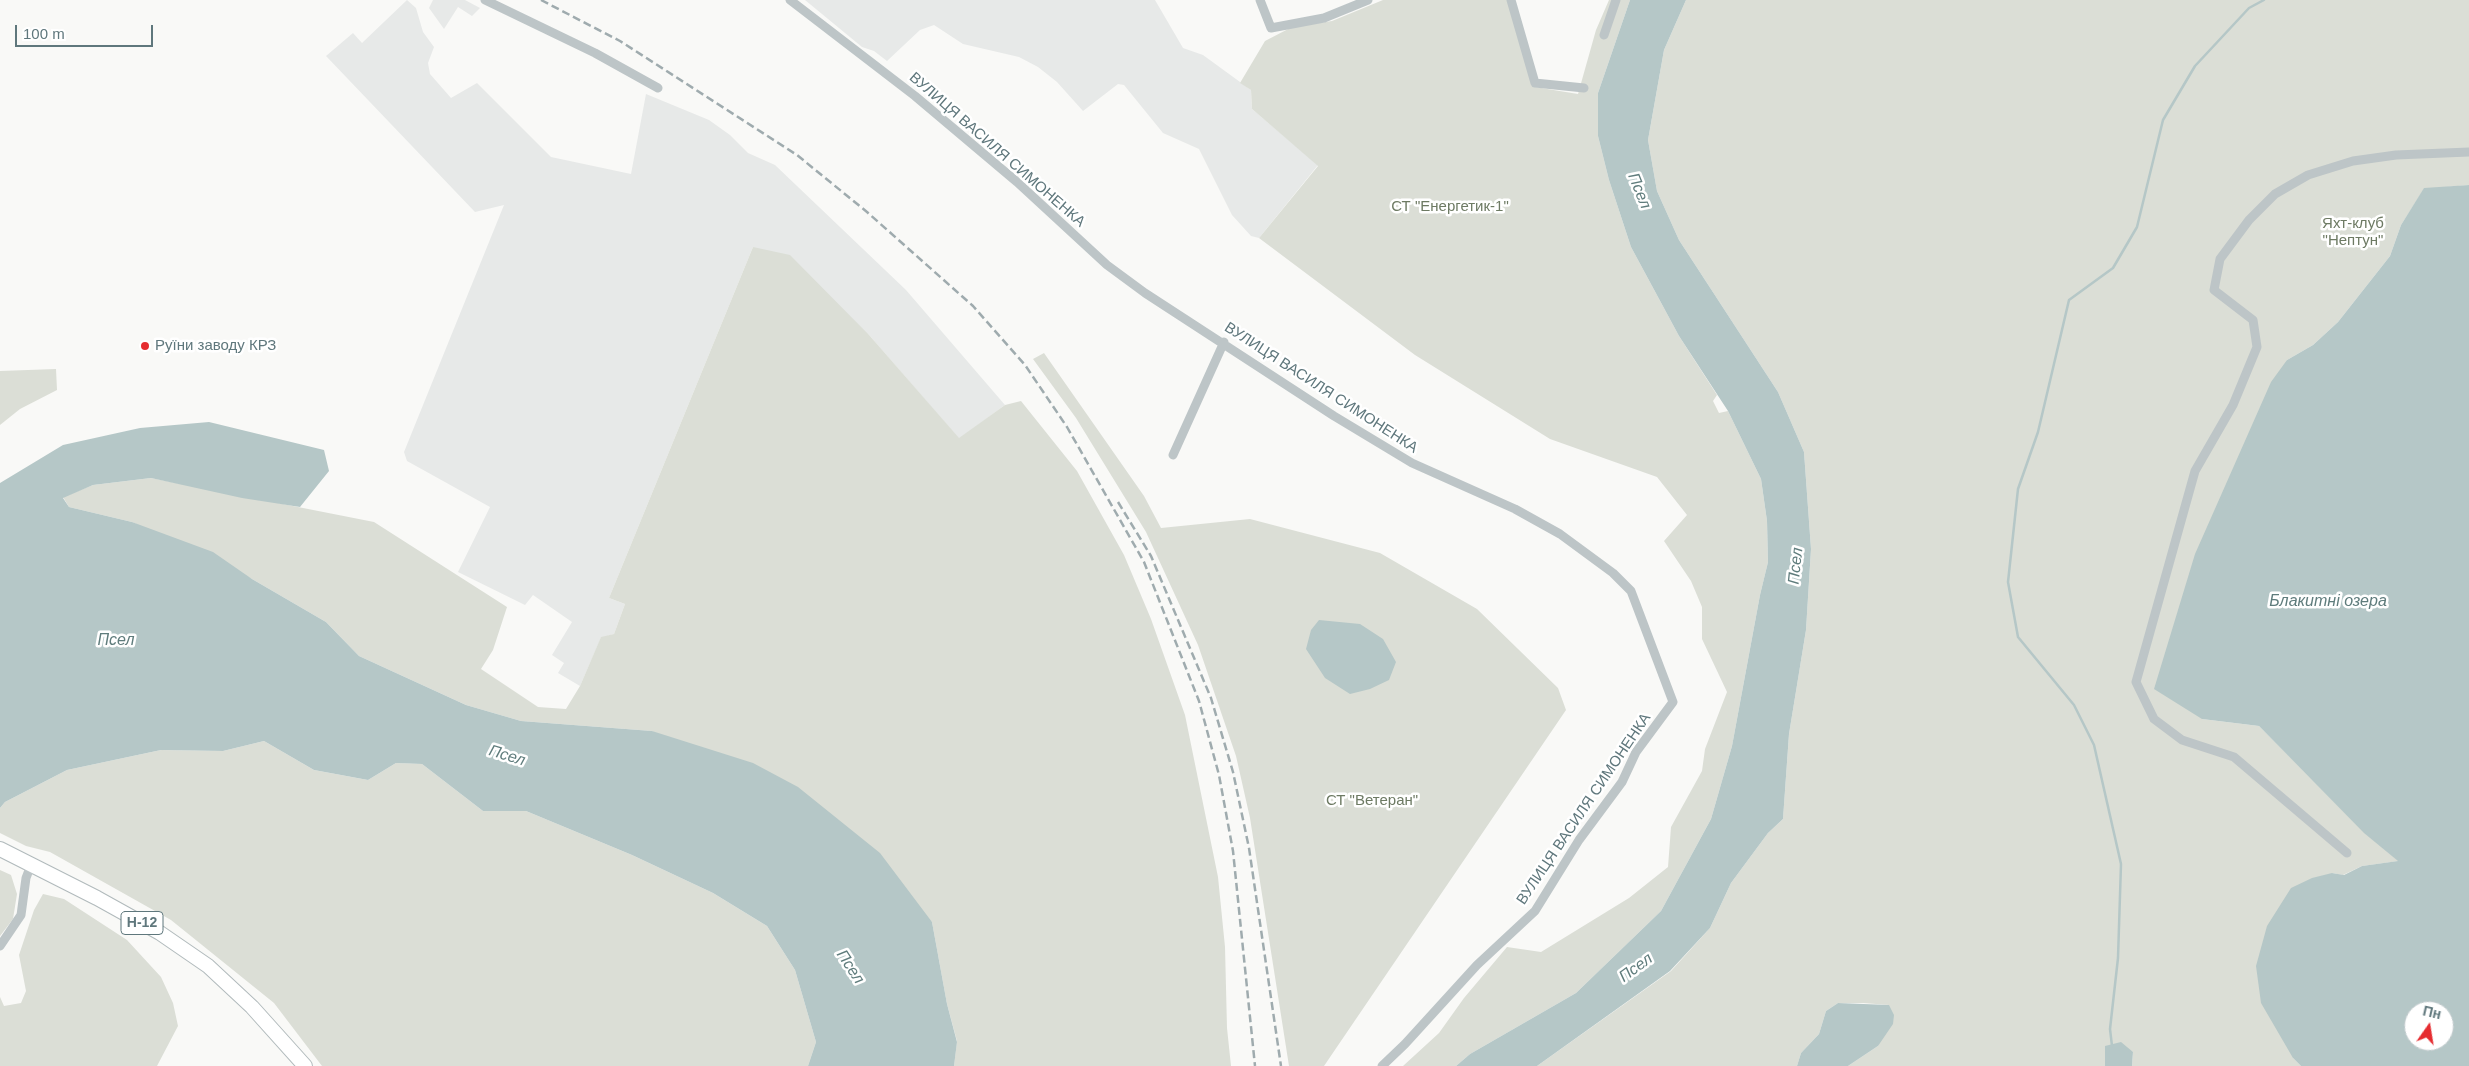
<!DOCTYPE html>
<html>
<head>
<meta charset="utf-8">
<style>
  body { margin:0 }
  #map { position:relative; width:2469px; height:1066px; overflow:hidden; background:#f9f9f7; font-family:Helvetica,sans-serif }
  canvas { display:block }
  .north { position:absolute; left:2404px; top:1001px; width:50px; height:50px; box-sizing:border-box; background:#fff; border:1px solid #bfc9cb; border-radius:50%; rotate:13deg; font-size:14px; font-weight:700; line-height:20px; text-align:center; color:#5f777c }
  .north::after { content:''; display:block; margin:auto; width:18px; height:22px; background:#e52c30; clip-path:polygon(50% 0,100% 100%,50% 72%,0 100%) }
  .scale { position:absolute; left:15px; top:25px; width:138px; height:22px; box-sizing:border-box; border:2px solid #5f777c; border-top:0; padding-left:6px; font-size:15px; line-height:18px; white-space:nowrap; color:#5f777c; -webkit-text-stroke:4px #fff; paint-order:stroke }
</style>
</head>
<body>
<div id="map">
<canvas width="2469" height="1066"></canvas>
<div class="north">Пн</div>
<div class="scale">100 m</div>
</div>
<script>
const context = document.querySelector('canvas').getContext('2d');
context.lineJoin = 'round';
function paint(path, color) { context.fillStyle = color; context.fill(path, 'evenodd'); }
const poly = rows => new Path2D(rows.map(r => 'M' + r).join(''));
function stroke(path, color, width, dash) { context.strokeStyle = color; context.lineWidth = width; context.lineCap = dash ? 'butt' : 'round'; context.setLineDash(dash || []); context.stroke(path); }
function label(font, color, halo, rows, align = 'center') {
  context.font = font + ' Helvetica,sans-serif'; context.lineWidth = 5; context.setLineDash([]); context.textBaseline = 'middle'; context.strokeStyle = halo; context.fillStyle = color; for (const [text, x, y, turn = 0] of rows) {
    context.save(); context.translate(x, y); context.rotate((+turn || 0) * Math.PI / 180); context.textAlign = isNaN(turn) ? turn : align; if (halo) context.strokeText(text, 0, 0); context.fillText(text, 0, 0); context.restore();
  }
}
paint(poly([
  [407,0,416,8,423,32,434,47,428,63,430,74,451,98,477,83,551,157,631,174,646,94,709,120,730,135,748,153,775,165,906,290,1005,405,959,439,870,336,753,247,609,598,625,604,614,634,601,638,580,686,558,673,564,663,552,655,572,622,533,595,525,605,458,572,490,507,407,461,404,452,504,205,475,212,326,56,353,33,362,43],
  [433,0,465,0,480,8,472,16,458,7,444,29,429,8],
  [805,0,1155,0,1183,48,1203,55,1251,90,1252,109,1318,165,1259,238,1251,236,1232,215,1199,149,1163,133,1124,85,1118,84,1083,111,1057,82,1038,67,1019,57,963,44,934,25,920,30,887,61,874,51,862,47]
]), '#e7e9e8');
paint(poly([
  [1383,0,1509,0,1535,87,1578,94,1596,30,1609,0,1630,0,1598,93,1598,136,1609,180,1631,247,1679,336,1717,395,1713,401,1719,413,1728,411,1761,479,1767,521,1768,562,1760,595,1732,746,1711,819,1661,911,1576,993,1470,1054,1456,1066,1403,1066,1439,1033,1464,998,1507,947,1541,952,1629,898,1668,867,1671,827,1702,771,1705,749,1727,692,1702,639,1702,607,1691,581,1664,541,1687,515,1657,477,1550,439,1415,355,1259,238,1318,166,1252,109,1251,90,1240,83,1265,41,1292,27,1332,21],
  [1686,0,2469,0,2469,185,2424,189,2401,225,2390,256,2338,322,2313,345,2287,360,2202,719,2259,726,2364,832,2399,861,2362,866,2343,875,2332,873,2293,1058,2301,1066,2132,1066,2133,1052,2105,1046,2105,1066,1848,1066,1878,1046,1889,1005,1863,1003,1838,1003,1826,1011,1819,1034,1801,1053,1797,1066,1537,1066,1671,971,1710,928,1731,883,1768,833,1783,819,1789,734,1806,630,1811,549,1804,452,1778,392,1679,240,1657,191,1648,140,1664,50],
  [753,247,790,255,870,336,959,438,1005,405,1021,401,1077,471,1124,555,1151,619,1185,715,1218,877,1225,947,1227,1028,1231,1066,954,1066,957,1041,947,1004,932,922,652,731,521,721,466,705,359,656,326,622,252,579,132,522,69,507,63,497,93,485,151,478,374,522,507,607,493,650,481,669,538,707,566,709,580,686,601,637,614,634,625,604,609,598],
  [1044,353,1144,496,1161,528,1250,519,1380,553,1477,609,1558,688,1566,710,1324,1066,1289,1066,1250,818,1236,756,1198,645,1146,532,1076,418,1033,359],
  [56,369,57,390,20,409,0,425,0,371],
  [264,741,314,770,368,780,396,763,422,764,483,811,526,811,632,855,713,893,767,926,795,970,816,1042,808,1066,322,1066,274,1003,171,920,50,852,26,846,0,833,0,808,5,802,67,770,161,750,223,751],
  [0,870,11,875,17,894,13,919,0,936],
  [43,894,64,899,127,940,161,977,173,1003,178,1026,157,1066,0,1066,0,997,4,1006,21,1003,26,991,19,955,34,910]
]), '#dbded6');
paint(poly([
  [1630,0,1686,0,1664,50,1648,140,1657,191,1679,240,1778,392,1804,452,1811,549,1806,630,1789,734,1783,819,1768,833,1731,883,1710,928,1670,971,1537,1066,1456,1066,1470,1054,1576,993,1661,911,1711,819,1732,746,1760,595,1768,562,1767,521,1761,479,1728,411,1679,336,1631,247,1609,180,1598,136,1598,93],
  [2469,185,2469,1066,2301,1066,2293,1058,2261,1003,2256,966,2267,926,2291,888,2312,878,2332,873,2344,875,2362,866,2398,861,2364,833,2259,726,2202,719,2154,689,2195,554,2271,382,2287,360,2313,345,2338,322,2390,256,2401,225,2424,188],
  [2414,1011,2444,1011,2444,1041,2414,1041],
  [209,422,324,450,329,471,300,507,242,498,151,478,93,485,63,498,69,507,132,522,213,552,252,579,326,622,359,656,466,705,521,721,652,731,753,763,798,787,880,853,932,922,947,1004,957,1042,954,1066,808,1066,816,1042,795,970,767,926,713,893,632,855,526,811,483,811,422,764,396,763,368,780,314,770,264,741,223,751,161,750,67,770,5,802,0,808,0,483,63,445,140,428],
  [1319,620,1360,624,1383,639,1396,662,1389,680,1370,689,1350,694,1325,678,1306,649,1311,630],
  [1838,1003,1889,1005,1894,1015,1893,1024,1878,1046,1848,1066,1797,1066,1801,1053,1819,1034,1826,1011],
  [2121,1042,2133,1052,2132,1066,2105,1066,2105,1046]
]), '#b5c7c7');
stroke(poly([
  [2112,1046,2110,1029,2118,958,2121,864,2094,745,2074,705,2018,637,2008,582,2018,489,2038,432,2069,300,2113,268,2137,227,2163,120,2195,66,2249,8,2264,0]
]), '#b5c7c7', 2.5);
const primary = poly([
  [0,849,97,898,160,933,208,966,252,1007,305,1066]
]);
stroke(primary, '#b1babc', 16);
stroke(poly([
  [485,0,595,53,658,88],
  [790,0,915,96,1017,182,1107,265,1145,293,1334,416,1412,463,1515,509,1560,534,1613,573,1631,591,1673,702,1636,752,1622,782,1579,840,1535,911,1477,965,1405,1044,1382,1066],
  [1260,0,1271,28,1324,18,1368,0],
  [1511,0,1535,83,1584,88],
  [1604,35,1616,0],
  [1173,455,1224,342],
  [2347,853,2234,757,2182,740,2154,719,2136,682,2195,471,2233,405,2257,347,2253,320,2214,290,2220,259,2249,220,2275,194,2308,175,2353,161,2396,155,2469,152],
  [0,946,21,915,26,878,31,865]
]), '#bdc5c7', 9);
stroke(primary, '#fff', 14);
stroke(poly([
  [541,0,620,41,797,155,867,212,973,306,1025,365,1067,427,1144,562,1199,701,1219,775,1233,851,1255,1066],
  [1118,502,1151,556,1211,698,1233,772,1249,848,1281,1066]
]), '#9fabae', 2.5, [8, 4]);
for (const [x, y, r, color] of [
  [145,346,5,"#e52c30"]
]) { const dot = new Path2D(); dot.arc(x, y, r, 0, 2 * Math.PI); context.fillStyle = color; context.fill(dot); stroke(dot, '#fff', 2); }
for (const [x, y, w] of [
  [142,923,42]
]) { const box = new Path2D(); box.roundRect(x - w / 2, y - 11.5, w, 23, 4); context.fillStyle = '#fff'; context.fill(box); stroke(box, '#5f777c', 1); }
label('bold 14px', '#5f777c', null, [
  ["Н-12",142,923]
]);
label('15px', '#5f777c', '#fff', [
  ["ВУЛИЦЯ ВАСИЛЯ СИМОНЕНКА",997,150,41],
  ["ВУЛИЦЯ ВАСИЛЯ СИМОНЕНКА",1321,388,33],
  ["ВУЛИЦЯ ВАСИЛЯ СИМОНЕНКА",1584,809,-56]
]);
label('15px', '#6d7a63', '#fff', [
  ["СТ \"Енергетик-1\"",1450,207],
  ["Яхт-клуб",2353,224],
  ["\"Нептун\"",2353,241],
  ["СТ \"Ветеран\"",1372,801]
]);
label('15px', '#5f777c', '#fff', [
  ["Руїни заводу КРЗ",155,346]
], 'left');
label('italic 16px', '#5f7c7c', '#fff', [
  ["Псел",1639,191,68],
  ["Псел",1796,566,-84],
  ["Блакитні озера",2328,602],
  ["Псел",116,641],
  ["Псел",507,756,17],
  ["Псел",850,967,57],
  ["Псел",1636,968,-36]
]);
</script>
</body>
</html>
